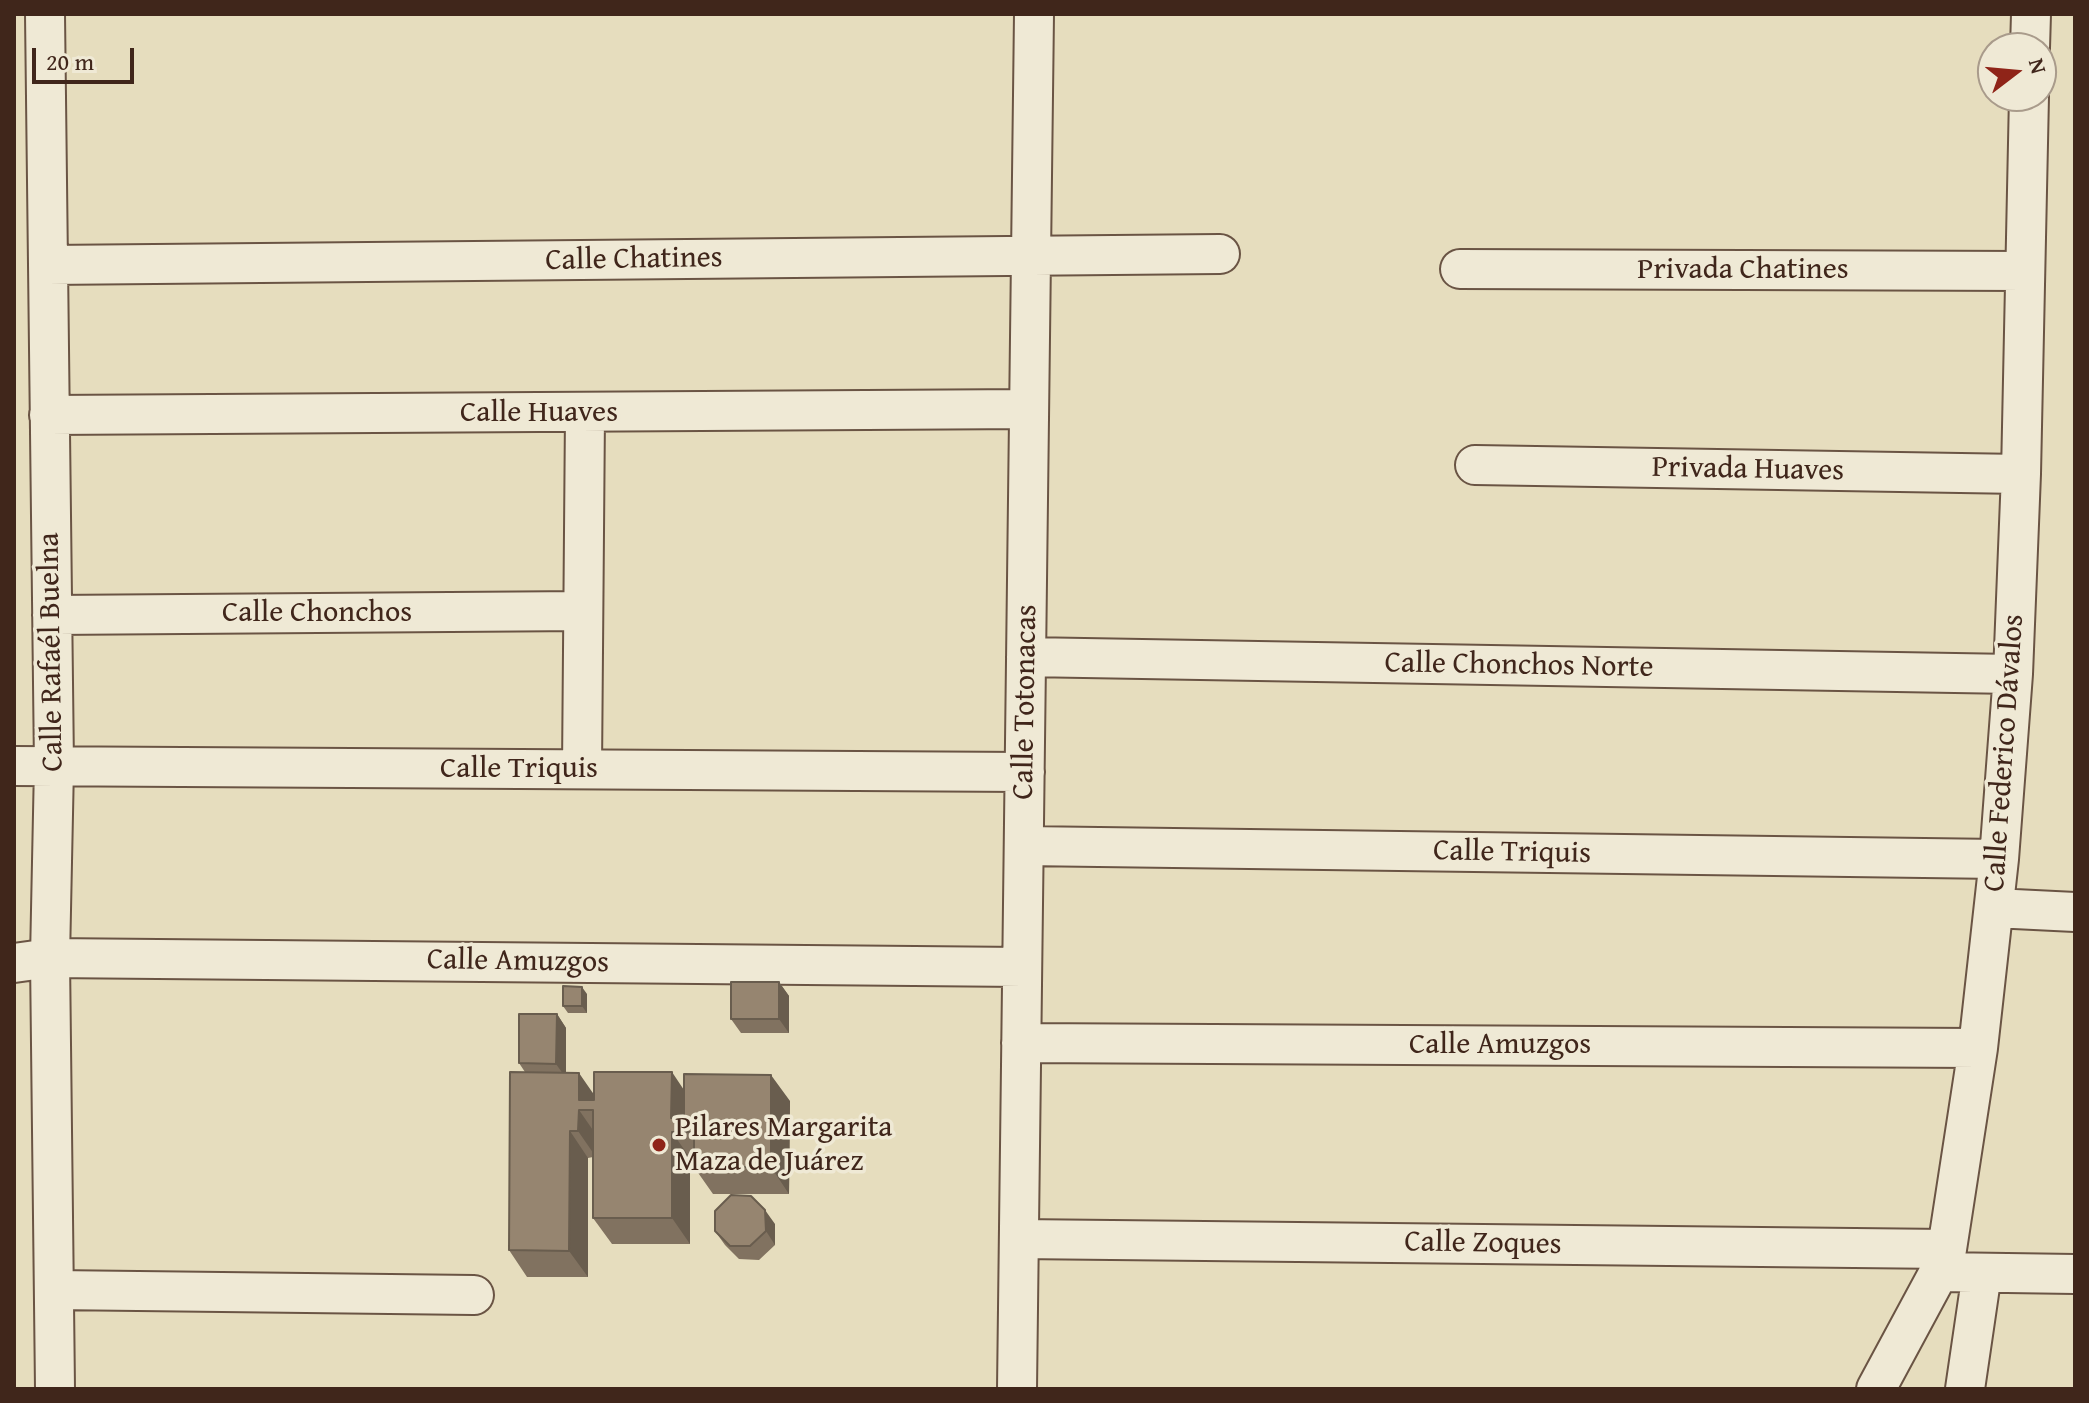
<!DOCTYPE html>
<html>
<head>
<meta charset="utf-8">
<style>
  body { margin:0 }
  #map { position:relative; width:2089px; height:1403px; overflow:hidden; background:#e6ddbe; font-family:"Gentium Book Plus",serif }
  canvas { display:block }
  .frame { position:absolute; inset:0; border:16px solid #40261b; pointer-events:none }
  .north { position:absolute; left:1977px; top:32px; width:80px; height:80px; box-sizing:border-box; background:#efe9d5; border:2px solid #a99b8b; border-radius:50%; rotate:74deg; font-size:22px; font-weight:700; line-height:32px; text-align:center; color:#40261b }
  .north::after { content:''; display:block; margin:auto; width:28px; height:36px; background:#8f2418; clip-path:polygon(50% 0,100% 100%,50% 72%,0 100%) }
  .scale { position:absolute; left:32px; top:48px; width:102px; height:36px; box-sizing:border-box; border:4px solid #40261b; border-top:0; padding-left:10px; font-size:24px; line-height:28px; white-space:nowrap; color:#40261b; -webkit-text-stroke:6px #efe9d5; paint-order:stroke }
</style>
</head>
<body>
<div id="map">
<canvas width="2089" height="1403"></canvas>
<div class="frame"></div>
<div class="north">N</div>
<div class="scale">20 m</div>
</div>
<script>
const context = document.querySelector('canvas').getContext('2d');
context.lineJoin = 'round';
const poly = rows => new Path2D(rows.map(r => 'M' + r).join(''));
function stroke(path, color, width, dash) { context.strokeStyle = color; context.lineWidth = width; context.lineCap = dash ? 'butt' : 'round'; context.setLineDash(dash || []); context.stroke(path); }
function paint(path, color) { context.fillStyle = color; context.fill(path, 'evenodd'); }
function label(font, color, halo, rows, align = 'center') {
  context.font = font + ' "Gentium Book Plus",serif'; context.lineWidth = 7; context.setLineDash([]); context.textBaseline = 'middle'; context.strokeStyle = halo; context.fillStyle = color; for (const [text, x, y, turn = 0] of rows) {
    context.save(); context.translate(x, y); context.rotate((+turn || 0) * Math.PI / 180); context.textAlign = isNaN(turn) ? turn : align; if (halo) context.strokeText(text, 0, 0); context.fillText(text, 0, 0); context.restore();
  }
}
const minor = poly([
  [45,14,54,766,50,958,55,1389],
  [2030,48,2031,14],
  [48,265,1220,254],
  [1460,269,2025,271],
  [49,415,1029,409],
  [1475,465,2021,474],
  [52,615,583,611],
  [1026,657,2013,674],
  [14,766,1025,772],
  [582,769,585,413],
  [1024,846,1999,859],
  [1994,908,2075,912],
  [14,963,50,958,1022,967],
  [1021,1043,1978,1048],
  [1019,1239,1947,1249],
  [1939,1272,2075,1274],
  [54,1290,474,1295],
  [1017,1389,1034,14],
  [1876,1389,1939,1272,1947,1249,1978,1048,1999,859,2013,674,2021,474,2029,96],
  [1965,1389,1982,1273]
]);
stroke(minor, '#6a5444', 42);
stroke(minor, '#efe9d5', 38);
paint(poly([
  [779,982,789,996,789,1033,741,1033,731,1019],
  [587,994,587,1013,568,1013,563,1006],
  [557,1014,566,1028,566,1073,594,1094,684,1090,790,1101,789,1194,713,1194,694,1167,694,1158,690,1158,690,1244,612,1244,593,1218,593,1157,588,1158,588,1277,527,1277,509,1250,525,1072,519,1063],
  [775,1224,775,1245,759,1260,739,1259,725,1245,715,1231]
]), '#817260');
paint(poly([
  [779,982,789,996,789,1033,779,1019],
  [582,987,587,994,587,1013,582,1006],
  [557,1014,566,1028,566,1078,556,1064],
  [672,1072,690,1099,690,1132,671,1118],
  [579,1073,597,1099,593,1110,579,1100],
  [771,1075,790,1101,789,1194,771,1167],
  [579,1110,597,1136,596,1157,578,1131],
  [570,1131,588,1158,588,1277,569,1251],
  [672,1132,690,1158,690,1244,672,1218],
  [765,1210,775,1224,775,1245,766,1231]
]), '#695d4e');
const building = poly([
  [731,982,779,982,779,1019,731,1019,731,982],
  [563,986,582,987,582,1006,563,1006,563,986],
  [519,1014,557,1014,556,1064,519,1063,519,1014],
  [510,1072,579,1073,579,1100,594,1100,594,1072,672,1072,671,1118,684,1118,684,1074,771,1075,771,1167,694,1167,694,1132,672,1132,672,1218,593,1218,593,1110,579,1110,578,1131,570,1131,569,1251,509,1250,510,1072],
  [731,1195,751,1196,765,1210,766,1231,750,1246,730,1246,715,1231,715,1211,731,1195]
]);
paint(building, '#968570');
stroke(building, '#695d4e', 2);
for (const [x, y, r, color] of [
  [659,1145,8,"#8f2418"]
]) { const dot = new Path2D(); dot.arc(x, y, r, 0, 2 * Math.PI); context.fillStyle = color; context.fill(dot); stroke(dot, '#efe9d5', 3); }
label('30px', '#40261b', '#efe9d5', [
  ["Calle Chatines",634,260,-1],
  ["Privada Chatines",1743,270],
  ["Calle Huaves",539,413],
  ["Privada Huaves",1748,470,1],
  ["Calle Chonchos",317,613],
  ["Calle Rafaél Buelna",52,652,-91],
  ["Calle Chonchos Norte",1519,666,1],
  ["Calle Totonacas",1026,702,-89],
  ["Calle Federico Dávalos",2005,753,-86],
  ["Calle Triquis",519,769],
  ["Calle Triquis",1512,853,1],
  ["Calle Amuzgos",518,962,1],
  ["Calle Amuzgos",1500,1045],
  ["Calle Zoques",1483,1244,1]
]);
label('30px', '#40261b', '#efe9d5', [
  ["Pilares Margarita",675,1128],
  ["Maza de Juárez",675,1162]
], 'left');
</script>
</body>
</html>
